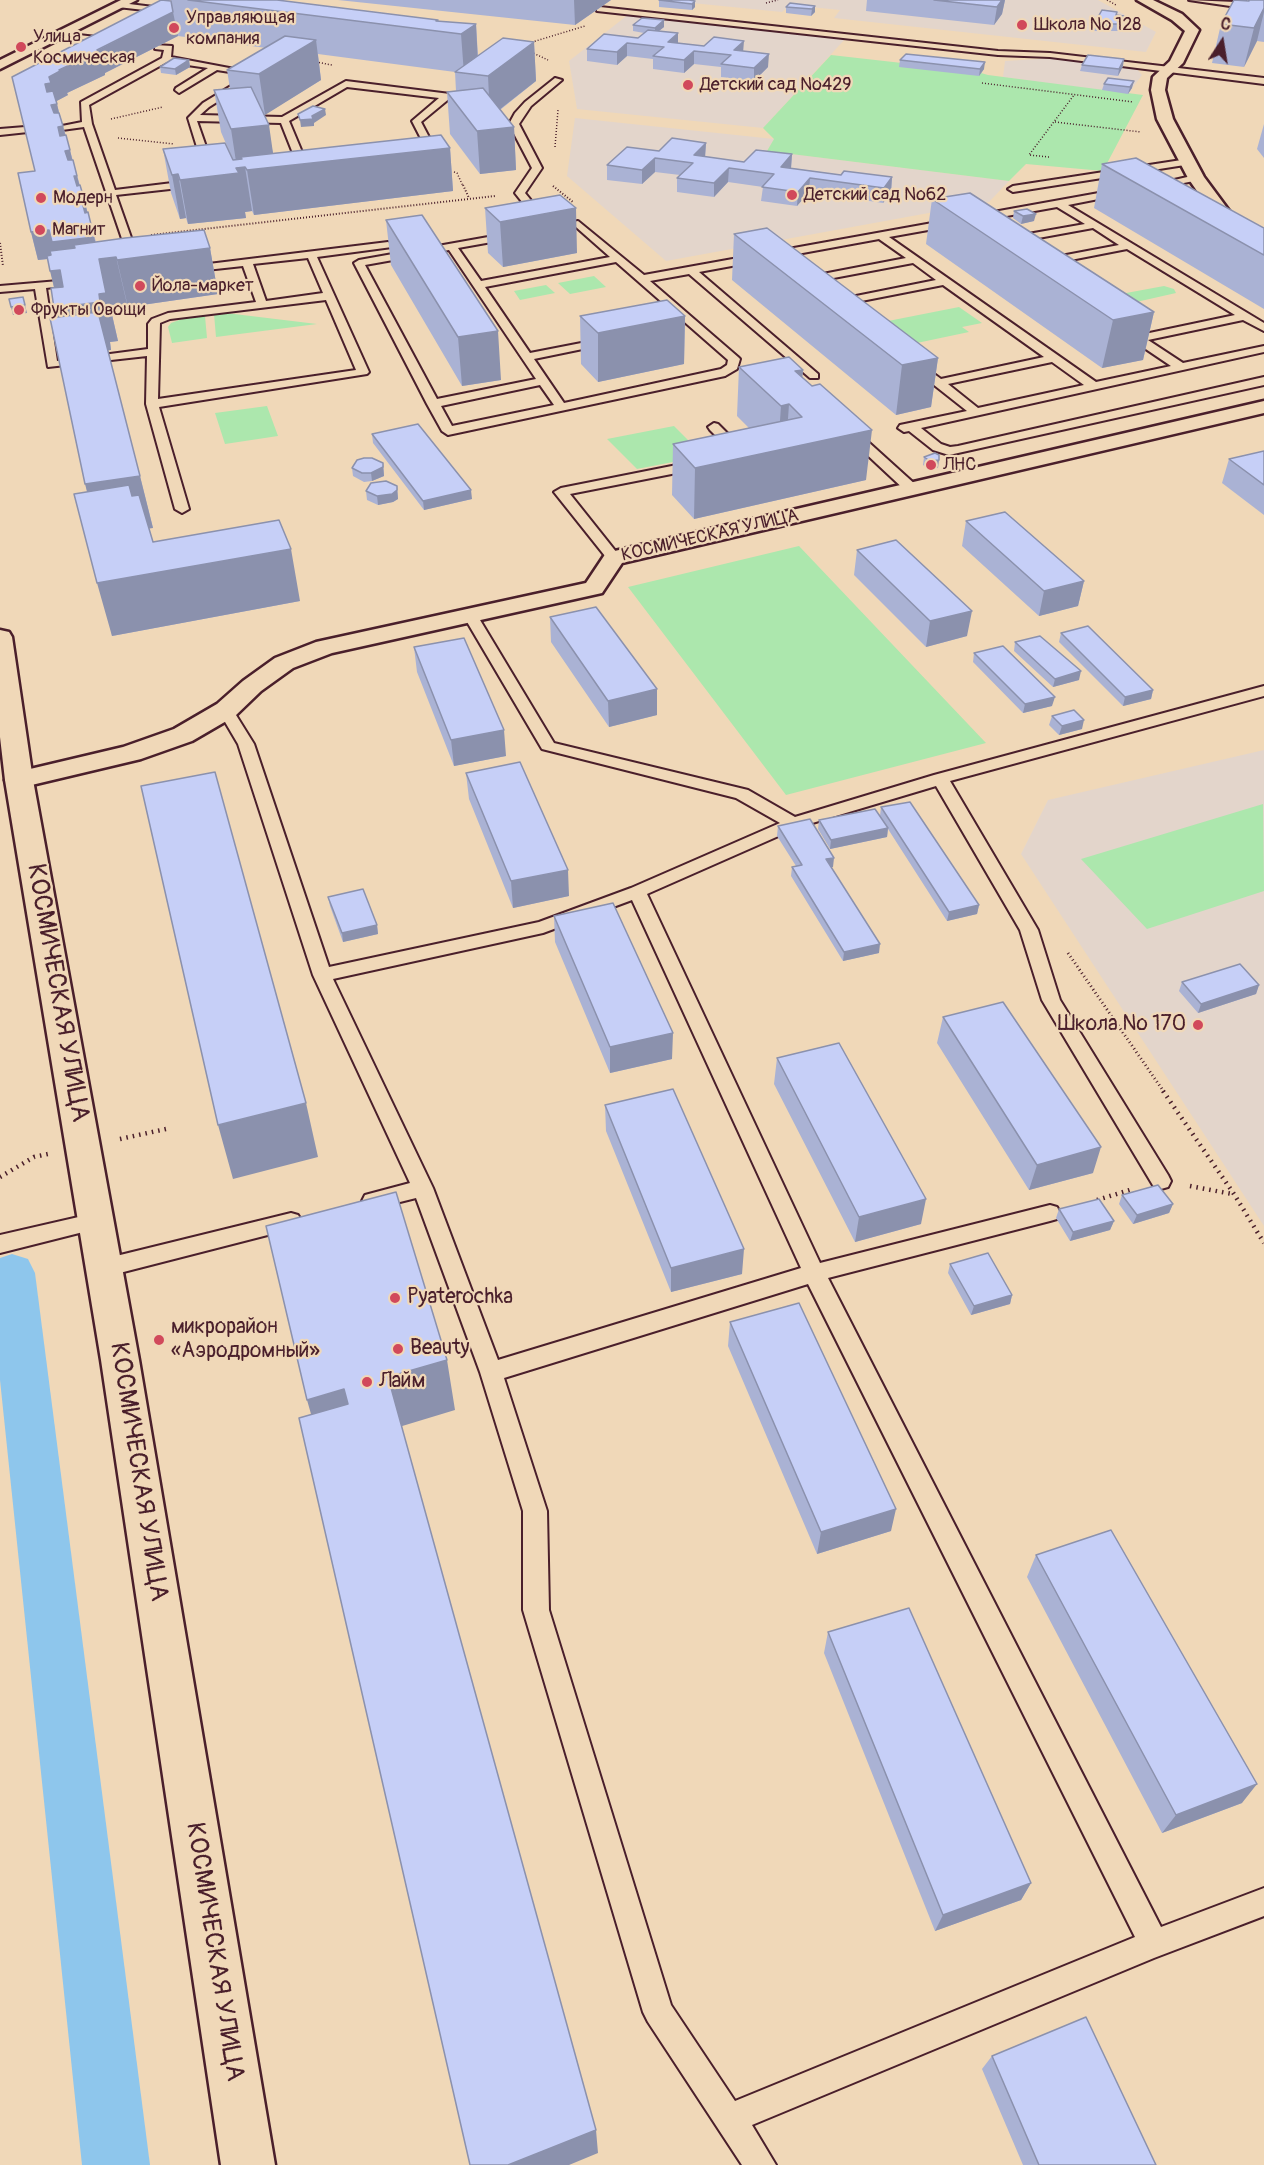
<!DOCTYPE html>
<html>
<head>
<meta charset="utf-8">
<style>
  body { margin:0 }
  #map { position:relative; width:1264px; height:2165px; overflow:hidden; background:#f0d8b8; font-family:Pangolin,sans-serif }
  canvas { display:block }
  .north { position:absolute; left:1192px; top:12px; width:60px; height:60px; -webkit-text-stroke:4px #f0d8b8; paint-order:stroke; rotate:12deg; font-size:16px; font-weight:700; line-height:24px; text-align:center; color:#4a1f2b }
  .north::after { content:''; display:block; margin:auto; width:21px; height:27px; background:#4a1f2b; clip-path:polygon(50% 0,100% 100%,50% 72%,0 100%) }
</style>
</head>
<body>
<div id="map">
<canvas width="1264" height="2165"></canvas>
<div class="north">С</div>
</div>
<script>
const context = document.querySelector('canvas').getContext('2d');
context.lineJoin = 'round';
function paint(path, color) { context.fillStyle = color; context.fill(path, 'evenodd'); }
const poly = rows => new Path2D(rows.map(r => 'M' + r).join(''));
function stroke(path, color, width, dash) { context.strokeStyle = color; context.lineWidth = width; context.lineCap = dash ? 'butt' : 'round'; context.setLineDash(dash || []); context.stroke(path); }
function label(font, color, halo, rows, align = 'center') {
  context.font = font + ' Pangolin,sans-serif'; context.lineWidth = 4.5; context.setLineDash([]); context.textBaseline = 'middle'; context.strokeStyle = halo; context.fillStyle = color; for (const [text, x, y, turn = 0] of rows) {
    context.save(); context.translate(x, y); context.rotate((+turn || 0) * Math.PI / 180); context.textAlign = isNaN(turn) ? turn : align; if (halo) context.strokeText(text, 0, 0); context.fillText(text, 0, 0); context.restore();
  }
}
paint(poly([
  [662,0,1098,0,1156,32,1146,52,834,18,840,10,790,5,782,12],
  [629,14,846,38,763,128,577,109,569,61],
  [1056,58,1136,68,1142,75,1128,94,1003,77,1005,61],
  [575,118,774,139,767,151,1009,181,989,202,666,261,567,176],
  [1264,750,1264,1226,1021,854,1048,800]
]), '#e3d5cb');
paint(poly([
  [831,55,902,63,905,60,984,69,981,73,988,75,1143,95,1103,171,1026,164,1009,181,767,151,774,139,763,128],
  [594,276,606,287,570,294,558,283],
  [546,285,555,293,520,300,514,291],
  [1164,286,1174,289,1176,293,1123,305,1110,296],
  [959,307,982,323,962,327,969,332,912,344,883,322],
  [226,313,317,324,216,337,214,314],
  [205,316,207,338,172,343,168,327,171,323,185,318],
  [267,406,278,436,225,444,215,413],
  [674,426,704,456,637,469,607,439],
  [799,546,986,743,786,795,628,587],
  [1263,804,1264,891,1147,929,1081,859]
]), '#ace7ad');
paint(poly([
  [12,1254,28,1259,35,1273,150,2165,82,2165,0,1380,0,1258,12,1254]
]), '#8ec6ec');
const service = poly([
  [1189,0,1235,2,1237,0,1245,0,1237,7,1189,0],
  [121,3,170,9,174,11,170,13,118,7,118,3,121,3],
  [600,7,998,51,1050,53,1264,78,1264,84,1050,57,998,55,597,11,597,7,600,7],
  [61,33,114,39,118,41,114,43,58,37,58,33,61,33],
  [155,45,172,46,171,57,261,74,209,107,200,115,282,117,346,81,450,94,450,98,421,122,441,160,433,162,412,121,439,98,347,87,289,121,312,176,310,178,302,176,281,123,197,121,211,161,200,168,194,168,194,164,201,160,188,118,203,103,249,75,217,70,179,93,175,90,176,88,208,68,167,62,89,105,92,124,115,190,197,180,202,183,197,186,116,195,140,263,131,265,84,127,62,130,57,127,82,122,81,102,162,58,164,50,155,49,155,45],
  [555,78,562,80,531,106,519,124,542,168,525,193,547,220,542,223,538,222,515,193,532,168,509,124,515,113,525,102,555,78],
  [25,127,30,130,28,132,0,135,0,129,25,127],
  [1188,159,1193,162,1191,164,1013,192,1008,189,1013,186,1188,159],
  [1196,175,1199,176,1199,180,1153,189,1148,186,1196,175],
  [1121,189,1126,192,1124,194,1068,205,1264,323,1264,331,1243,320,1148,340,1183,363,1264,346,1264,352,921,428,941,444,950,447,958,446,1264,377,1264,385,949,455,933,450,909,431,904,432,898,428,900,425,967,411,910,366,910,362,918,362,941,379,1044,357,943,285,836,306,831,303,836,300,936,280,913,263,807,283,802,280,807,277,906,258,879,239,699,272,818,374,818,378,810,378,689,274,650,281,738,357,740,359,737,369,725,376,448,435,442,431,427,404,354,263,359,260,578,221,644,275,1121,189],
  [1057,207,1085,224,1011,237,1006,240,1011,243,1093,228,1119,245,1045,259,1040,262,1045,265,1127,249,1235,315,1140,335,1130,329,1122,329,1122,333,1171,366,1096,382,889,237,1057,207],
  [576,227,610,257,481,281,458,248,576,227],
  [449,250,536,379,437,399,365,265,449,250],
  [616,262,728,360,727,365,721,369,564,403,534,359,607,344,613,341,607,338,530,353,485,287,616,262],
  [1052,362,1084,385,978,408,948,384,1052,362],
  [540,385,554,405,452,426,441,406,540,385],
  [388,242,393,245,392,247,317,257,369,372,367,374,159,407,189,509,182,513,175,509,146,404,147,356,48,367,35,289,0,292,0,286,82,279,82,283,78,284,46,288,57,361,148,349,148,324,152,319,168,313,256,302,243,266,188,272,184,271,184,267,388,242],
  [308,258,323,293,266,301,253,264,308,258],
  [326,300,356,370,158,399,160,323,170,319,326,300],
  [714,423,718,424,743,449,745,452,743,455,735,455,710,430,708,427,714,423],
  [851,429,855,430,917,486,919,489,917,492,907,492,847,436,845,433,847,430,851,429],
  [697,461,702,462,703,465,702,468,570,494,621,558,614,562,609,561,554,492,561,488,697,461],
  [470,611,477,615,554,743,748,790,795,817,934,775,1264,686,1264,696,950,781,1038,930,1060,1000,1168,1175,1171,1181,1168,1187,1161,1189,1154,1187,1042,1000,1020,930,936,786,799,827,647,894,820,1263,1050,1205,1057,1207,1060,1213,1057,1219,1050,1221,828,1278,1161,1927,1264,1888,1264,1916,1154,1958,752,2125,776,2165,742,2165,648,2022,643,2012,523,1610,523,1511,480,1372,416,1198,372,1209,365,1207,362,1201,365,1195,410,1183,313,975,238,744,218,710,226,705,231,707,254,744,329,967,539,922,631,888,780,823,736,798,542,749,463,615,470,611],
  [632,900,801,1268,498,1360,433,1188,333,979,543,933,632,900],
  [808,1284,1135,1937,735,2101,671,2005,549,1610,547,1511,504,1378,808,1284],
  [96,1213,103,1215,107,1221,103,1227,0,1253,0,1235,96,1213],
  [291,1213,298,1215,302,1221,298,1227,291,1229,104,1277,96,1274,93,1268,96,1262,104,1259,291,1213]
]);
const minor = poly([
  [1137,0,1153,0,1182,14,1199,30,1183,63,1167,78,1165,90,1173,119,1204,177,1247,235,1264,249,1264,263,1258,262,1235,243,1222,227,1188,178,1157,119,1151,90,1153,77,1170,61,1185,31,1172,20,1137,0],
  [1264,401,1264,413,622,563,602,593,332,653,293,668,261,691,235,716,192,741,141,759,19,788,9,786,5,780,9,774,123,747,174,729,217,704,243,681,275,658,316,642,586,583,606,553,1264,401]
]);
const tertiary = poly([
  [121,0,137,0,0,69,0,60,121,0],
  [0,630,9,632,12,637,33,780,139,1360,275,2165,221,2165,101,1360,5,780,0,737,0,630]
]);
stroke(service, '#4a1f2b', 4);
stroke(minor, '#4a1f2b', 5);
stroke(tertiary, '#4a1f2b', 5);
stroke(poly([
  [1107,0,1116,5],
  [766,3,778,0],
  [529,43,585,26],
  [531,52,548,60],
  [316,62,332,65],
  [982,83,1133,102],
  [111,119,163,107],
  [1055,122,1141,132],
  [118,138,174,144],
  [555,147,558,110],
  [1049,157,1029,155,1074,95],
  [454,172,457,173,463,186]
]), '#4a1f2b', 1.5, [1, 2]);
stroke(poly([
  [463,185,469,198],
  [553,186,573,202],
  [151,235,495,196],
  [0,243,3,266]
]), '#4a1f2b', 2, [1, 2]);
stroke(poly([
  [1068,953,1164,1092]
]), '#4a1f2b', 3, [1, 3]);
stroke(poly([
  [1163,1091,1234,1194,1264,1243],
  [120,1139,166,1129],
  [0,1177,34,1157,48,1154],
  [1190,1186,1232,1194],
  [1097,1200,1133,1189]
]), '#4a1f2b', 4.5, [1.5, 5]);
paint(service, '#f0d8b8');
paint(minor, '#f0d8b8');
paint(tertiary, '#f0d8b8');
paint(poly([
  [171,0,277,0,438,20,438,21,476,24,478,56,534,42,536,81,500,110,514,127,516,170,480,174,450,134,447,92,456,91,455,72,318,54,321,80,264,115,273,153,450,148,453,191,254,215,252,211,245,212,246,218,188,224,186,218,180,219,171,193,163,149,233,160,221,132,214,90,230,89,227,70,266,48,178,36,105,73,105,75,67,93,68,95,56,101,96,242,210,248,218,294,128,307,127,304,110,306,118,341,110,342,111,350,108,350,153,528,149,528,153,542,300,601,112,636,57,318,54,288,48,259,38,260,31,232,35,171,12,77,171,1],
  [338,0,611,0,575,25],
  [659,0,695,1,695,7,692,10,659,7],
  [867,0,1005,0,1002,14,994,25,866,11],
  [1264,0,1264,42,1257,41,1244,67,1212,63,1221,24,1249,1],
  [815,6,815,12,811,16,786,13,786,7],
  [1117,12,1117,15,1124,16,1123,22,1118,31,1093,31,1094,24],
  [664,20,664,27,659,31,678,43,743,51,768,67,754,81,721,77,721,67,694,64,684,73,653,69,653,59,627,56,617,65,587,61,587,49,638,38,644,33,633,31,633,25],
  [189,60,190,67,176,75,161,73,160,67],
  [900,60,984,69,979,76,899,67],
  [1082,65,1123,66,1118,76,1080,71],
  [1108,78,1132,88,1128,94,1102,90,1104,84],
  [1264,124,1264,158,1257,149],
  [706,143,705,157,744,162,792,154,791,168,841,175,892,177,891,192,883,203,809,192,797,206,761,201,763,187,728,182,714,197,677,192,677,178,680,175,655,172,642,184,607,180,607,165,659,151],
  [1102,164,1264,228,1264,309,1094,208],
  [932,199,1154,312,1143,360,1102,368,926,244],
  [485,208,577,253,503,267,488,253],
  [1014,211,1034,221,1021,224,1013,218],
  [386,220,501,380,462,386,391,265],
  [734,234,938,358,931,407,896,415,732,280],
  [580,316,685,316,684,364,598,382,581,364],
  [739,367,803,370,802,377,866,480,694,519,672,495,673,444,749,428,737,416],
  [372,434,472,499,424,510,373,443],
  [1264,451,1264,515,1222,483,1229,459],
  [935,453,938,468,929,469,923,465,924,457],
  [383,463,384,476,372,481,364,482,353,476,352,468],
  [397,486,398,499,393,502,378,505,367,500,366,491],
  [966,521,1084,581,1078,606,1039,616,962,546],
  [857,550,967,636,926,647,854,575],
  [550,617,657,715,609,727,551,642],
  [1061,633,1153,690,1151,699,1123,706,1059,642],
  [1015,642,1079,680,1053,687,1014,651],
  [414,647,506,756,454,766,417,672],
  [974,653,1052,706,1023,713,973,662],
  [1052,716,1082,729,1059,735,1049,725],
  [466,773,569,896,513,908,469,799],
  [881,807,979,905,977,914,947,921,888,829,887,837,830,849,818,829,819,820,880,816],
  [778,826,833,867,831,867,879,953,843,961,791,876,792,867,796,866,777,836],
  [328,897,377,925,378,934,343,942,330,906],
  [554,916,672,1059,610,1073,555,942],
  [1182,982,1259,985,1256,994,1198,1013,1179,991],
  [943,1017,1093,1173,1029,1190,937,1043],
  [777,1058,921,1224,855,1242,774,1084],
  [605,1105,742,1274,671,1292,606,1131],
  [1122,1195,1173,1204,1169,1213,1133,1224,1119,1204],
  [1059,1209,1114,1221,1110,1230,1070,1241,1056,1218],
  [950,1264,1012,1295,1010,1304,971,1315,948,1273],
  [730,1322,891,1531,817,1554,728,1346],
  [1036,1555,1242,1803,1162,1833,1027,1577],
  [828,1632,1031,1883,1021,1900,935,1931,824,1653],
  [992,2056,1156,2165,1023,2165,982,2069]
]), '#aab2d4');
paint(poly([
  [574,0,611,0,575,25],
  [1002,0,1005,0,1002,14,994,25,997,7],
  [695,1,695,7,692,10,692,4],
  [815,6,815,12,811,16,812,9],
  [1264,8,1264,12,1257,41,1244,67,1254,28],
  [173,12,178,36,105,73,105,75,67,93,68,95,55,102,57,104,62,126,63,126,69,150,70,150,76,176,77,176,84,202,85,202,91,229,71,177,45,84,49,77,59,70],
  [1124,16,1123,22,1118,31,1120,24],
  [664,20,664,27,655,34,655,28],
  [476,24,478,64,464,74,461,34],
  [678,33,678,46,668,42],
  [316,40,321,80,265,115,259,74],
  [744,41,743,53,734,50],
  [534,42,536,81,490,117,488,76],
  [627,43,627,56,617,65,617,52],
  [694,51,694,64,684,73,684,60],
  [769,54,768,67,754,81,754,68],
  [1124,59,1123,66,1118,76,1119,69],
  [189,60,190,67,176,75,175,69],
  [985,62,984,69,979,76,980,69],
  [1134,81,1132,88,1128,94,1130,87],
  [325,109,326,115,314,123,314,126,301,127,300,120,312,116],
  [269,125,275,167,450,148,453,191,254,215,247,170,245,167,252,211,245,212,246,218,188,224,180,180,237,168,231,129],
  [514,127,516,170,480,174,477,131],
  [706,143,705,157,694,155],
  [792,154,791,168,781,167],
  [655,158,655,172,642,184,642,170],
  [729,168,728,182,714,197,714,183],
  [178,174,186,218,180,219,172,175],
  [892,177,891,192,883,203,884,188],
  [810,178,809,192,797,206,798,192],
  [576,208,577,253,503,267,500,222],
  [1036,214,1034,221,1021,224,1023,216],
  [49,230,94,237,100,259,116,257,127,304,110,306,118,341,110,342,111,350,67,356,54,308,59,307,50,271,60,270,56,258,38,260,31,232],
  [210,248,218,294,128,307,117,260],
  [25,305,27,313,13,315,11,307],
  [1154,312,1143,360,1102,368,1113,320],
  [685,316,684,364,598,382,598,333],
  [498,331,501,380,462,386,458,337],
  [938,358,931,407,896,415,902,365],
  [803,370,799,414,795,371],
  [789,404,786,448,872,430,866,480,694,519,695,468,778,450,781,406],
  [939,460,938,468,929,469,930,461],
  [383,463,384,476,372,481,371,473],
  [140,476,153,528,99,536,85,484],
  [397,486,398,499,393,502,378,505,377,496],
  [471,490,472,499,424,510,423,501],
  [291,549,300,601,112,636,97,583],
  [1084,581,1078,606,1039,616,1044,591],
  [972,611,967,636,926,647,930,621],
  [1081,671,1079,680,1053,687,1055,679],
  [657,689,657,715,609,727,608,701],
  [1153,690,1151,699,1123,706,1125,697],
  [1055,697,1052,706,1023,713,1025,704],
  [1084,720,1082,729,1059,735,1062,726],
  [504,730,506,756,454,766,451,740],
  [888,828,887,837,830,849,831,840],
  [834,858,833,867,825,868,826,859],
  [568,870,569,896,513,908,511,881],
  [979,905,977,914,947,921,949,912],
  [377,925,378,934,343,942,342,933],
  [880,944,879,953,843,961,844,952],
  [1259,985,1256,994,1198,1013,1201,1004],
  [673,1033,672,1059,610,1073,610,1047],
  [306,1103,318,1157,233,1179,218,1125],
  [1101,1147,1093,1173,1029,1190,1037,1165],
  [926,1199,921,1224,855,1242,859,1217],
  [1173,1204,1169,1213,1133,1224,1137,1215],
  [1114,1221,1110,1230,1070,1241,1073,1232],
  [744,1249,742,1274,671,1292,671,1268],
  [1012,1295,1010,1304,971,1315,974,1306],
  [447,1360,455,1410,399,1427,388,1377],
  [344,1389,357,1439,321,1449,307,1400],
  [896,1509,891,1531,817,1554,821,1532],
  [1257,1784,1242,1803,1162,1833,1176,1815],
  [1031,1883,1021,1900,935,1931,943,1915],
  [596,2130,598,2153,569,2165,508,2165]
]), '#8b91ad');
const building = poly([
  [161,0,171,1,173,12,97,50,100,51,59,70,62,70,49,77,51,83,45,84,47,92,53,91,57,104,51,105,54,113,59,113,63,126,58,127,60,136,66,135,70,150,65,151,68,160,73,160,77,176,74,176,77,186,80,185,85,202,82,202,85,213,88,212,94,237,52,242,49,230,31,232,18,173,35,171,12,77,161,0],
  [188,0,277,0,438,20,436,21,476,24,461,34,188,0],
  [659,0,689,0,695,1,692,4,659,0],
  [934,0,1002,0,997,7,934,0],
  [1234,0,1249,1,1249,0,1264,0,1264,8,1254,28,1221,24,1234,0],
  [790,3,815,6,812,9,786,7,790,3],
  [1102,10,1117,12,1116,15,1124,16,1120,24,1094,24,1102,10],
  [642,18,664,20,655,28,633,25,642,18],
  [648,30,678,33,668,42,704,46,714,37,744,41,734,50,769,54,754,68,721,64,731,55,694,51,684,60,653,56,664,47,627,43,617,52,587,49,604,34,638,38,648,30],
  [285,36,316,40,259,74,227,70,285,36],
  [503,38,534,42,488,76,455,72,503,38],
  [906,54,985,62,980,69,900,60,906,54],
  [1088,55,1124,59,1119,69,1082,65,1088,55],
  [174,58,189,60,175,69,160,67,174,58],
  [1108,78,1134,81,1130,87,1104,84,1108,78],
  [251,87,269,125,231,129,214,90,251,87],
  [483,88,514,127,477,131,447,92,483,88],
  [313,106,325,109,312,116,313,119,300,120,298,114,313,106],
  [441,135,450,148,247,170,245,167,236,168,239,173,180,180,178,174,172,175,163,149,225,143,233,160,242,159,241,157,441,135],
  [672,138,706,143,694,155,744,162,756,150,792,154,781,167,841,175,844,171,892,177,884,188,810,178,798,192,762,187,774,174,729,168,714,183,677,178,693,163,655,158,642,170,607,165,627,147,659,151,672,138],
  [1136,158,1264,228,1264,255,1102,164,1136,158],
  [970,193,1154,312,1113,320,932,199,970,193],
  [560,195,576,208,500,222,485,208,560,195],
  [1027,209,1036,214,1023,216,1014,211,1027,209],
  [422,215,498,331,458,337,386,220,422,215],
  [767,228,938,358,902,365,734,234,767,228],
  [204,230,210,248,117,260,116,257,99,259,106,293,99,294,100,302,54,308,51,288,63,287,60,270,50,271,47,256,51,255,50,251,75,248,74,245,125,238,204,230],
  [23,297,25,305,11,307,9,299,23,297],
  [667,300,685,316,598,333,580,316,667,300],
  [98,312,140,476,85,484,50,318,98,312],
  [789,357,803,370,795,371,812,386,820,384,872,430,695,468,673,444,802,417,789,404,781,406,739,367,789,357],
  [418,424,471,490,423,501,372,434,418,424],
  [1264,451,1264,485,1229,459,1264,451],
  [935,453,939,455,939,460,930,461,924,457,935,453],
  [364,458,372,458,383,463,383,467,371,473,362,473,352,468,357,460,364,458],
  [386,481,397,486,397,490,392,494,377,496,366,491,371,483,386,481],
  [129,485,132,496,139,495,153,542,279,520,291,549,97,583,74,494,129,485],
  [1005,512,1084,581,1044,591,966,521,1005,512],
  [896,540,972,611,930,621,857,550,896,540],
  [596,607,657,689,608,701,550,617,596,607],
  [1088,626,1153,690,1125,697,1061,633,1088,626],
  [1040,636,1081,671,1055,679,1015,642,1040,636],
  [464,638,504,730,451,740,414,647,464,638],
  [1003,646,1055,697,1025,704,974,653,1003,646],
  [1074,710,1084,720,1062,726,1052,716,1074,710],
  [520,762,568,870,511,881,466,773,520,762],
  [215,772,306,1103,218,1125,141,786,215,772],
  [910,802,979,905,949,912,881,807,910,802],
  [875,809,888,828,831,840,819,820,875,809],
  [810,819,834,858,826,859,880,944,844,952,792,867,802,865,778,826,810,819],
  [363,889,377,925,342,933,328,897,363,889],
  [613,903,673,1033,610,1047,554,916,613,903],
  [1240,964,1259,985,1201,1004,1182,982,1240,964],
  [1003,1002,1101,1147,1037,1165,943,1017,1003,1002],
  [839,1043,926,1199,859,1217,777,1058,839,1043],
  [673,1089,744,1249,671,1268,605,1105,673,1089],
  [1158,1185,1173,1204,1137,1215,1122,1195,1158,1185],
  [396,1192,447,1360,388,1377,596,2130,508,2165,470,2165,299,1418,348,1404,344,1389,307,1400,266,1226,396,1192],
  [1099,1199,1114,1221,1073,1232,1059,1209,1099,1199],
  [988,1253,1012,1295,974,1306,950,1264,988,1253],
  [799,1303,896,1509,821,1532,730,1322,799,1303],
  [1111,1530,1257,1784,1176,1815,1036,1555,1111,1530],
  [909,1608,1031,1883,943,1915,828,1632,909,1608],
  [1086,2017,1156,2165,1039,2165,992,2056,1086,2017]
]);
paint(building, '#c6cff7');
stroke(building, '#8b91ad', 1.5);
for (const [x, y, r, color] of [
  [1022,25,6,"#d1495b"],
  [174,28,6,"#d1495b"],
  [21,47,6,"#d1495b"],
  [688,85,6,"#d1495b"],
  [792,195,6,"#d1495b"],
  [41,198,6,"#d1495b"],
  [40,230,6,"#d1495b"],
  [140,286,6,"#d1495b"],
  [19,310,6,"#d1495b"],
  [931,465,6,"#d1495b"],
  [1198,1025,6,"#d1495b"],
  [395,1298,6,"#d1495b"],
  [159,1340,6,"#d1495b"],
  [398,1349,6,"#d1495b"],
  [367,1382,6,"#d1495b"]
]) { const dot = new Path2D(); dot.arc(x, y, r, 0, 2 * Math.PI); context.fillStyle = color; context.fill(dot); stroke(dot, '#f0d8b8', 2); }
label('18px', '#4a1f2b', '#f0d8b8', [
  ["Управляющая",186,18],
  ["компания",186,39],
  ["Школа № 128",1034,25],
  ["Улица",33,37],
  ["Космическая",33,58],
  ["Детский сад №429",700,85],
  ["Детский сад №62",804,195],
  ["Модерн",53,198],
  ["Магнит",52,230],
  ["Йола-маркет",152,286],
  ["Фрукты Овощи",31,310],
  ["ЛНС",943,465]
], 'left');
label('18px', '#4a1f2b', '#f0d8b8', [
  ["КОСМИЧЕСКАЯ УЛИЦА",710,536,-13]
]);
label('21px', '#4a1f2b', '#f0d8b8', [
  ["Школа № 170",1186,1025,"right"],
  ["Pyaterochka",407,1298],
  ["микрорайон",171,1328],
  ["«Аэродромный»",171,1352],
  ["Beauty",410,1349],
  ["Лайм",379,1382]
], 'left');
label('26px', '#4a1f2b', '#f0d8b8', [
  ["КОСМИЧЕСКАЯ УЛИЦА",57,993,80],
  ["КОСМИЧЕСКАЯ УЛИЦА",138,1472,81],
  ["КОСМИЧЕСКАЯ УЛИЦА",214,1952,81]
]);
</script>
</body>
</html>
